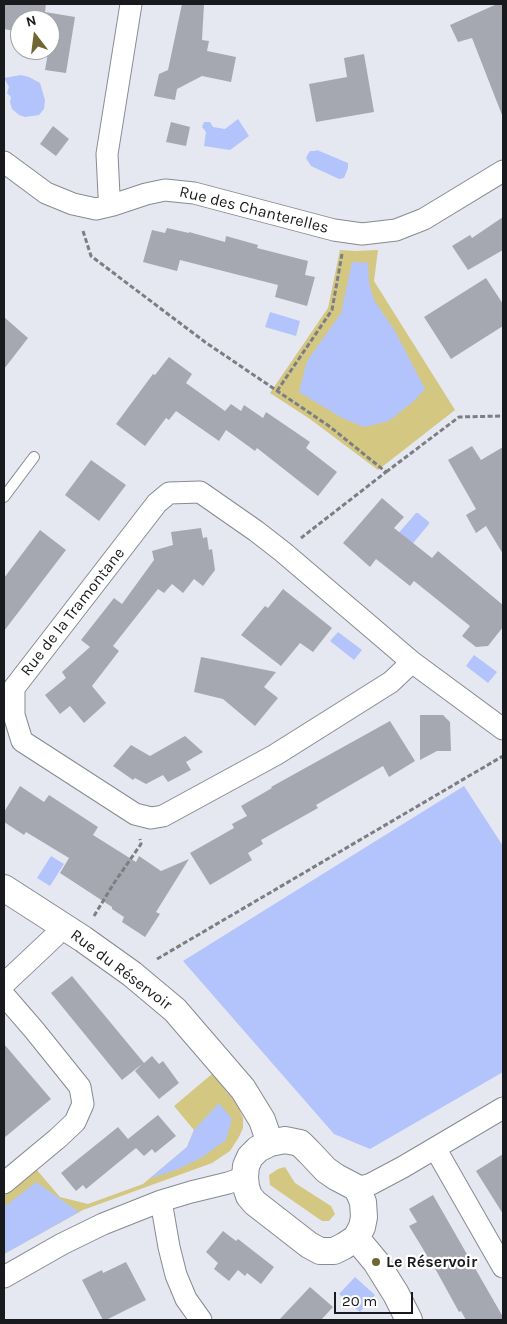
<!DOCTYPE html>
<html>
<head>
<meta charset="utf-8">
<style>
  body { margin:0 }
  #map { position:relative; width:507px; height:1324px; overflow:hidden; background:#e5e8f0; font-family:Karla,sans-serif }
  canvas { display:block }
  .frame { position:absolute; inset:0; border:5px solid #191a1d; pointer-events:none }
  .north { position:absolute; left:10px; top:10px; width:50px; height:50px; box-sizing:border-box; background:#fff; border:1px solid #a3a3a5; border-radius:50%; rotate:345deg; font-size:14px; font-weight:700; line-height:20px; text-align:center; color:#191a1d }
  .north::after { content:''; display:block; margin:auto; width:18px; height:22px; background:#716734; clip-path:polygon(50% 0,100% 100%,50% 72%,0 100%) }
  .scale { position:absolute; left:334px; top:1292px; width:79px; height:22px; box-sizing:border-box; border:2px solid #191a1d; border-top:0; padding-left:6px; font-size:15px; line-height:18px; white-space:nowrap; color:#191a1d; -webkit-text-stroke:4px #fff; paint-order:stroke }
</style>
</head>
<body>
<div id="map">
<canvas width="507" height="1324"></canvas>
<div class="frame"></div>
<div class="north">N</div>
<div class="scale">20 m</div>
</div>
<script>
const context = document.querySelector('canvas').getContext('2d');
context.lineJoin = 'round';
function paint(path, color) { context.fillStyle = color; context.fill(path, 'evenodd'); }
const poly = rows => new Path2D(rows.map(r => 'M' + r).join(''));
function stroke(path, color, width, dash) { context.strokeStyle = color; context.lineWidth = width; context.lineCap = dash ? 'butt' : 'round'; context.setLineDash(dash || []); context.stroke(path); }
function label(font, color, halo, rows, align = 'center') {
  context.font = font + ' Karla,sans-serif'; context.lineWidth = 4.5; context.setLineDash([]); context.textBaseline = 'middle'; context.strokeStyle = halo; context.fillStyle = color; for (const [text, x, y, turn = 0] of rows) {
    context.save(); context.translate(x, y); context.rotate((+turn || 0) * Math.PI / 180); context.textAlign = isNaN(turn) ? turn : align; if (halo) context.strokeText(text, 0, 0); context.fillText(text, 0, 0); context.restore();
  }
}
paint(poly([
  [340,250,355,251,378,250,374,281,455,410,378,470,310,419,270,393,328,308],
  [212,1074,237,1104,243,1118,243,1128,239,1137,230,1151,212,1163,83,1210,4,1254,4,1196,36,1169,60,1197,88,1204,143,1184,187,1147,194,1130,174,1106],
  [285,1167,295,1183,331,1206,335,1214,329,1221,322,1221,270,1185,269,1175,278,1169]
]), '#d4c781');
paint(poly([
  [21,75,29,77,40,83,45,100,44,109,39,115,25,117,19,115,12,109,10,102,11,97,7,93,9,87,4,78],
  [238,119,249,136,230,150,204,146,206,132,202,127,204,122,210,122,213,127,225,129],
  [317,150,348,163,348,168,344,178,339,179,311,166,306,158,308,154,310,151,315,151],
  [352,262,368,263,369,283,374,300,395,331,425,389,415,400,389,421,364,427,342,418,299,392,307,361,341,313],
  [270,312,300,321,296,336,265,327],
  [416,513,418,513,429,522,429,524,409,548,396,536],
  [338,632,362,650,354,660,330,641],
  [474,655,497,672,488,683,466,666],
  [464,786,503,846,503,1072,370,1149,334,1134,183,961],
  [51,856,64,864,50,886,37,878],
  [219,1103,232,1119,226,1140,201,1158,178,1169,149,1179,187,1147,194,1130],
  [36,1182,79,1212,4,1254,4,1207],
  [355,1277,375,1295,360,1312,339,1294]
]), '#b2c4fb');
paint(poly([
  [4,4,46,4,45,12,75,17,66,73,45,70,48,53,39,50,50,50,50,20,20,20,20,32,4,29],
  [182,4,204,4,202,40,209,41,207,51,236,57,231,82,202,76,177,89,175,100,154,96,159,74,168,70],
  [497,4,503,4,503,114,502,115,472,38,458,42,450,25],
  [364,54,374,112,316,122,309,84,347,77,344,58],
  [171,122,190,127,186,146,166,142],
  [53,126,69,139,56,156,40,144],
  [503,217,503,250,468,270,452,246,470,235,472,238],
  [167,228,189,233,189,232,225,242,226,236,258,245,257,248,308,261,305,275,315,277,307,306,275,297,278,285,180,260,177,271,143,262,152,230,165,233],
  [486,278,503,304,503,326,451,359,424,317],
  [4,317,28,338,4,369],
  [169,357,192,374,186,383,225,411,231,404,241,411,244,405,263,418,266,412,310,442,306,448,337,472,318,496,257,448,255,451,226,430,219,441,176,411,169,420,166,418,145,446,116,424,153,374,155,375],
  [472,446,481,460,503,447,503,554,486,526,476,533,466,515,476,509,448,460],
  [91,460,126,485,99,521,65,495],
  [382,498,404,517,394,528,432,558,438,551,503,605,503,627,488,646,476,647,462,636,470,626,414,581,410,586,376,559,370,567,343,543],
  [201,528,203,538,207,537,209,550,212,549,215,570,203,586,194,579,183,593,172,584,164,593,158,589,113,646,119,651,92,686,106,703,84,723,70,706,60,714,45,695,66,678,62,672,90,647,81,640,114,598,122,604,154,560,152,551,173,545,171,532],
  [40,530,66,550,4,631,4,578],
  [283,589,332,628,313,652,300,643,281,666,241,635,265,606,268,608],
  [201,657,276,672,264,687,278,698,255,726,223,699,194,692],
  [420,715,443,715,450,722,451,751,437,751,420,760],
  [390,721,415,761,389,777,383,766,316,805,318,808,261,840,263,844,248,853,252,860,210,885,190,853,234,828,232,824,247,816,241,806,272,788,271,787],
  [185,736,203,752,186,762,191,770,168,782,163,775,146,784,135,778,133,780,113,766,131,745,150,756],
  [20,786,44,802,49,795,98,827,93,835,136,862,139,856,161,871,189,859,156,912,160,914,145,937,122,922,124,917,112,909,112,907,60,873,69,858,26,832,24,835,4,822,4,812],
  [72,976,144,1063,152,1056,159,1064,163,1061,179,1083,159,1099,135,1071,142,1064,122,1080,51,993],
  [4,1044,51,1099,4,1138],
  [158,1115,176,1136,155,1153,152,1149,144,1156,135,1147,136,1148,86,1189,83,1185,76,1191,61,1173,118,1127,128,1139],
  [503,1154,503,1214,476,1171],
  [433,1195,503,1317,503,1320,466,1320,461,1311,459,1312,437,1272,409,1226,417,1222,409,1209],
  [223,1231,236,1241,238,1239,274,1267,261,1284,247,1273,245,1276,238,1270,229,1281,214,1269,218,1263,206,1252],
  [126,1262,146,1300,106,1320,103,1320,82,1280,102,1270,103,1273],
  [310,1287,333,1307,321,1320,279,1320]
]), '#a5a8b0');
const service = poly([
  [4,497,34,457]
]);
const minor = poly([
  [4,162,46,193,73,204,96,209,113,205,146,194,165,190,194,193,334,230,362,234,396,230,424,219,503,171],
  [113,205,109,195,107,154,131,4],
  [412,662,391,682,275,755,163,816,151,818,135,814,22,741,14,715,14,688,157,503,169,493,200,492,256,531,283,552,412,662,503,729],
  [4,984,55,936,62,926],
  [4,995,35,1031,80,1087,83,1104,75,1122,58,1138,4,1183],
  [435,1148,503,1267],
  [357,1188,371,1184,403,1167,503,1108],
  [161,1201,169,1247,176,1275,186,1299,201,1320],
  [4,1277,62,1244,103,1224,161,1201,191,1192,228,1183,245,1177]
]);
const tertiary = poly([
  [4,888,83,939,132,974,175,1010,243,1089,262,1120,270,1143],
  [285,1140,300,1143,309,1152,326,1170,336,1177,357,1188,363,1202,364,1217,362,1227,356,1238,344,1246,334,1251,320,1251,309,1245,255,1203,249,1196,246,1187,245,1177,246,1166,250,1157,258,1149,270,1143,285,1140],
  [356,1238,376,1262,396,1294,409,1320]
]);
stroke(service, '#878a92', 12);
stroke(minor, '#878a92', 23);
stroke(tertiary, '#878a92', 28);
stroke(poly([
  [83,231,91,256,205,342,329,426,386,472,301,538],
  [277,391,332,310,342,254],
  [386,472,459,417,503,416],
  [94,916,114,883,141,844,140,839],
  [157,959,503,756]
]), '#7c7e83', 3, [5, 2.5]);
stroke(service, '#fff', 10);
stroke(minor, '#fff', 21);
stroke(tertiary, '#fff', 26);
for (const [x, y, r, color] of [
  [376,1262,5,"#716734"]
]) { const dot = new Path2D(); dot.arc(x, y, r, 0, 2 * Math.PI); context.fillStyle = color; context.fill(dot); stroke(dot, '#fff', 2); }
label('16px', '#191a1d', '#fff', [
  ["Rue des Chanterelles",254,210,14],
  ["Rue de la Tramontane",73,612,-52],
  ["Rue du Réservoir",121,970,37]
]);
label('bold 16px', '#191a1d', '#fff', [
  ["Le Réservoir",386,1262]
], 'left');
</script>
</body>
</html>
